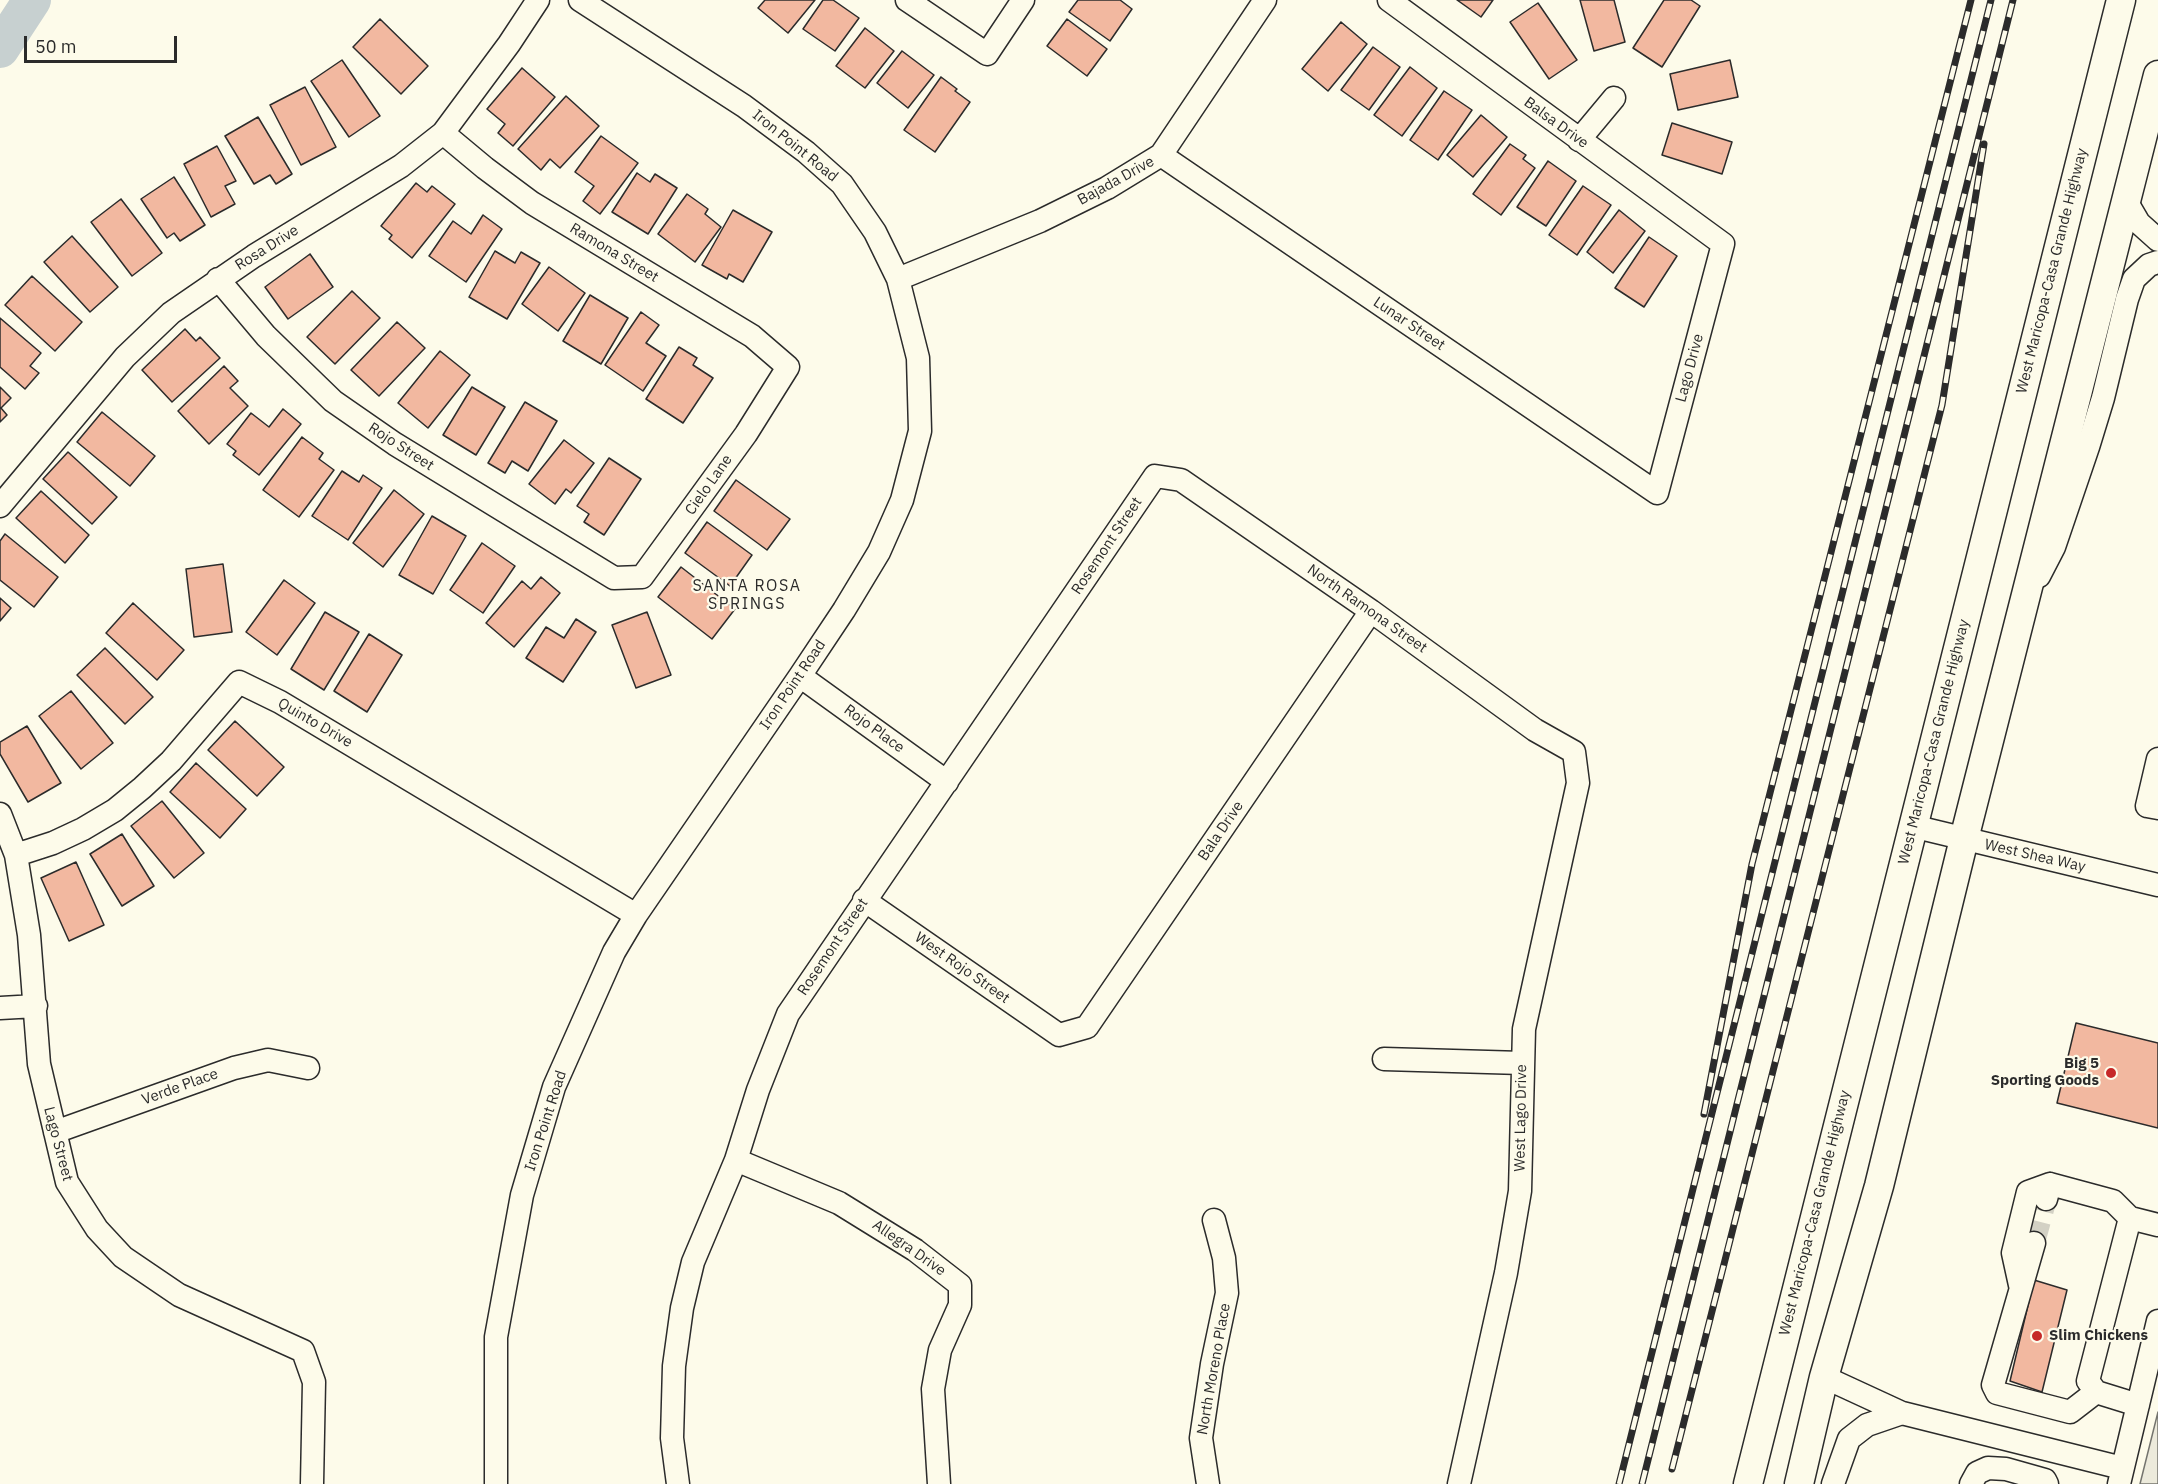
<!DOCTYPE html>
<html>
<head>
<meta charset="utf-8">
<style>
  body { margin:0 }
  #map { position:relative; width:2158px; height:1484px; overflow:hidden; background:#fdfbea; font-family:"IBM Plex Sans",sans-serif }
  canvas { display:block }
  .scale { position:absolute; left:24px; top:36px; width:153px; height:27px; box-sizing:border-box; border:3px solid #2b2b2b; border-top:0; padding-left:8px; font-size:18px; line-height:21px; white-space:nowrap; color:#2b2b2b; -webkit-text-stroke:4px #fdfbea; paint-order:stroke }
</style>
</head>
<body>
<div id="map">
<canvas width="2158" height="1484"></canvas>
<div class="scale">50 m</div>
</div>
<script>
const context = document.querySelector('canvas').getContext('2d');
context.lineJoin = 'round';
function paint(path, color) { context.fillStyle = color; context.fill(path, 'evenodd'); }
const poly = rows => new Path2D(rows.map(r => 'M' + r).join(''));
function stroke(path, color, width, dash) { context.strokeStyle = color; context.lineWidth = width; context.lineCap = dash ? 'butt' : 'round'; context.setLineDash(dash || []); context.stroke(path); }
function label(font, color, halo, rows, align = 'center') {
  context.font = font + ' "IBM Plex Sans",sans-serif'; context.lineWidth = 4.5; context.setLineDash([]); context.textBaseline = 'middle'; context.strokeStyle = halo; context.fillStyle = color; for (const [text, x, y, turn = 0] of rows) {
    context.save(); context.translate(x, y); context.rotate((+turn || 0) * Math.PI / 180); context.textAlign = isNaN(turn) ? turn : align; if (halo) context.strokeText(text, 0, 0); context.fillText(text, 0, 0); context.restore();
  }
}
const parking = poly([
  [2158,1412,2158,1484,2140,1484,2158,1412]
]);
paint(parking, '#eceadb');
stroke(parking, '#74746e', 1.5);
stroke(poly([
  [0,49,32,0]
]), '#c7d0d0', 38);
const building = poly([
  [765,0,815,0,788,33,758,8,765,0],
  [823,0,833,0,859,18,835,51,803,29,823,0],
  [1078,0,1120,0,1132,9,1110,41,1069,12,1078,0],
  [1457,0,1493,0,1481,17,1457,0],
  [1580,0,1614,0,1625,42,1594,51,1580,0],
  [1664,0,1691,0,1700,6,1662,67,1633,48,1664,0],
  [1538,3,1577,60,1549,79,1510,22,1538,3],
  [380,19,428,66,401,94,353,47,380,19],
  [1067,19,1107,49,1087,76,1047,46,1067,19],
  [1341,22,1367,44,1328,91,1302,69,1341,22],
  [865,28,894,51,865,88,836,66,865,28],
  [1373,47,1400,67,1369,110,1341,90,1373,47],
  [902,51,934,75,908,108,877,83,902,51],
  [342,60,380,116,349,137,311,81,342,60],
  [1730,60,1738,97,1678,110,1670,74,1730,60],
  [1410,67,1437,88,1402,136,1374,115,1410,67],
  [522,68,555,97,513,146,498,133,505,124,487,109,522,68],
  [941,77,957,89,955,91,970,102,935,152,904,130,941,77],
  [305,87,336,147,301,165,270,105,305,87],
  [1444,91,1472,110,1438,160,1410,140,1444,91],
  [566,96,599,126,560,168,550,159,541,170,518,149,566,96],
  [1481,115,1507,137,1473,177,1447,155,1481,115],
  [258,117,292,174,276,184,270,175,254,184,225,136,258,117],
  [1672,123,1732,142,1722,174,1662,155,1672,123],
  [601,136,638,163,600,214,583,201,594,186,575,172,601,136],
  [1510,144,1526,155,1523,159,1535,168,1501,215,1473,194,1510,144],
  [217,146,236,181,225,186,235,204,211,217,184,164,217,146],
  [1548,161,1576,181,1546,226,1517,207,1548,161],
  [637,173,650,182,655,174,677,188,648,234,612,212,637,173],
  [174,177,205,225,180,241,174,233,167,238,141,199,174,177],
  [416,183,427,192,432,186,455,204,412,258,389,239,392,235,381,226,416,183],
  [1583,186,1611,205,1577,255,1549,235,1583,186],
  [687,194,708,209,705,214,721,227,695,262,658,234,687,194],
  [121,199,162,253,132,276,91,222,121,199],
  [733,210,772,232,743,282,729,274,727,279,702,265,733,210],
  [1619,210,1645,231,1613,273,1587,252,1619,210],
  [483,215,502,229,466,282,429,256,453,221,471,234,483,215],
  [72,236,118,287,90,312,44,262,72,236],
  [1649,237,1677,256,1644,307,1615,288,1649,237],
  [495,251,515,263,521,252,540,263,507,319,469,297,495,251],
  [310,254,333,287,288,319,265,287,310,254],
  [549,267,585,293,558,331,522,304,549,267],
  [32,276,82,322,55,351,5,305,32,276],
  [352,291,380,318,335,364,307,337,352,291],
  [590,295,628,318,601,364,563,341,590,295],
  [641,312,659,325,646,343,666,356,643,391,605,365,641,312],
  [0,318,41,353,30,366,39,373,25,389,0,367,0,318],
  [397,322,425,348,379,396,351,370,397,322],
  [185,329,196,341,200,337,220,358,172,402,142,370,185,329],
  [679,347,697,358,693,365,713,378,683,423,646,399,679,347],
  [440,351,470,375,428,428,398,403,440,351],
  [224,366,238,381,230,388,248,406,209,444,178,411,224,366],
  [0,387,11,398,1,408,7,415,0,422,0,387],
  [472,387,505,407,476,455,443,435,472,387],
  [525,402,557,421,528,471,512,461,505,473,488,463,525,402],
  [283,409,301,424,259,475,233,455,236,451,227,444,251,413,269,427,283,409],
  [102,412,155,456,130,486,77,442,102,412],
  [302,437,323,453,319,459,334,470,299,517,263,490,302,437],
  [564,440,594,463,571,493,566,489,555,504,529,484,564,440],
  [68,452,117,497,92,524,43,479,68,452],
  [609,458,641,479,604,535,584,522,589,514,577,506,609,458],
  [342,471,359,482,363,475,382,488,348,540,312,516,342,471],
  [736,480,790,519,767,550,714,511,736,480],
  [394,490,424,514,383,567,353,543,394,490],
  [41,491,89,535,65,563,16,518,41,491],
  [432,516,466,536,433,594,399,575,432,516],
  [707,522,752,555,730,586,685,553,707,522],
  [5,534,58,577,34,607,0,580,0,541,5,534],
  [482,543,515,566,483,613,450,590,482,543],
  [223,564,232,632,194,637,186,569,223,564],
  [681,567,735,609,712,639,658,597,681,567],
  [541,577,560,593,514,647,486,623,522,581,531,589,541,577],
  [284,580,315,603,277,655,246,632,284,580],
  [0,598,11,608,0,621,0,598],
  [133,603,184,650,157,680,106,633,133,603],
  [325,612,359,632,324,690,291,669,325,612],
  [647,612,671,675,636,688,612,625,647,612],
  [576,619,596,632,563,682,526,658,546,627,564,638,576,619],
  [369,634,402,655,367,712,334,691,369,634],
  [105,648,153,697,125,724,77,675,105,648],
  [71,691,113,743,81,769,39,716,71,691],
  [235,721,284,767,257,796,208,750,235,721],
  [27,726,61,783,28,802,0,754,0,742,27,726],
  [196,763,246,809,220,838,170,792,196,763],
  [162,801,204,853,174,878,131,826,162,801],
  [122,834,154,886,122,906,90,854,122,834],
  [76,862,104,925,69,941,41,878,76,862],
  [2076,1023,2158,1043,2158,1128,2057,1103,2076,1023],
  [2034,1280,2067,1290,2042,1392,2010,1381,2034,1280]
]);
paint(building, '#f2b8a0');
stroke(building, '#2b2b2b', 1.5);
stroke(poly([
  [2034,1243,2045,1202]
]), '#d3d1c4', 22, [22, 11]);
const minor = poly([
  [907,0,987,54,1023,0],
  [1579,140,1614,98],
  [1161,155,1657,493,1723,244,1389,0],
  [2125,199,2139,223,2158,240],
  [218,279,266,336,333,401,395,444,614,578,642,577,746,434,788,367,752,336,532,203,485,168,443,133],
  [898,279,1040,221,1107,188,1161,155,1265,0],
  [0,506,125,357,171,313,254,256,401,166,443,133,509,44,538,0],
  [2039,576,2054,547,2088,447,2103,398,2127,299,2134,279,2149,265,2158,262],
  [800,676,947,782],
  [2158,759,2147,806,2158,808],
  [0,814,16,855,29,935,39,1064,67,1182,97,1229,123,1257,179,1295,303,1351,314,1382,312,1484],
  [1912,826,2158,885],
  [16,855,53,843,83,829,115,810,142,788,171,761,239,682,280,702,636,915],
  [864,900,1059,1035,1087,1027,1371,611],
  [0,1008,36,1006],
  [1384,1059,1522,1063],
  [55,1132,234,1068,268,1060,308,1068],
  [736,1160,839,1203,915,1250,960,1285,960,1305,940,1350,933,1389,939,1484],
  [2046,1199,2050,1184,2113,1201,2130,1218],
  [2034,1243,1993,1385,1997,1393,2070,1412,2096,1392],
  [2020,1285,2013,1253,2028,1192,2050,1184],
  [1824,1377,1902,1413,2122,1468],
  [2138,1405,2096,1392,2088,1381,2130,1218,2158,1225],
  [496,1484,496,1337,522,1195,554,1087,614,952,636,915,800,676,844,610,879,552,902,500,920,431,918,358,898,279,875,232,842,184,806,152,744,106,580,0],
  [678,1484,672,1438,674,1366,682,1308,693,1262,736,1160,758,1090,788,1014,1155,476,1181,480,1371,611,1535,730,1574,752,1578,783,1524,1029,1520,1191,1506,1273,1459,1484],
  [1208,1484,1201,1438,1212,1364,1227,1293,1224,1258,1214,1220],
  [1833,1484,1849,1439,1867,1425,1902,1413],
  [1971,1484,1977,1473,1988,1468,2006,1469,2045,1480,2047,1484],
  [2119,1484,2158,1321]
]);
const major = poly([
  [1748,1484,2121,0],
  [1799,1484,1824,1377,1879,1186,1964,839,2158,75]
]);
stroke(minor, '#2b2b2b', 25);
stroke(major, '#2b2b2b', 31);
stroke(minor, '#fdfbea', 22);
stroke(major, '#fdfbea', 28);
const rail = poly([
  [1704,1114,1752,864,1971,0],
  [1672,1469,1942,405,1984,144],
  [1619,1484,1991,0],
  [1642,1484,2013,0]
]);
stroke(rail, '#2b2b2b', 7);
stroke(rail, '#fdfbea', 4.5, [14]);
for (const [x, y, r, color] of [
  [2111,1073,6,"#c62828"],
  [2037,1336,6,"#c62828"]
]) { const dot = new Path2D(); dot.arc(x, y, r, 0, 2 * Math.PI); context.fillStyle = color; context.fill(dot); stroke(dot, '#fdfbea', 2); }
label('15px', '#2b2b2b', '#fdfbea', [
  ["Balsa Drive",1556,123,36],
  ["Iron Point Road",795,146,39],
  ["Bajada Drive",1116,181,-29],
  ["Rosa Drive",267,248,-32],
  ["Ramona Street",614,253,31],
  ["West Maricopa-Casa Grande Highway",2052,271,-76],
  ["Lunar Street",1409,324,34],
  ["Lago Drive",1690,368,-75],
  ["Rojo Street",401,447,33],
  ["Cielo Lane",709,485,-55],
  ["Rosemont Street",1107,546,-56],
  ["North Ramona Street",1367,609,35],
  ["Iron Point Road",793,685,-56],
  ["Quinto Drive",315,723,30],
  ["Rojo Place",874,729,36],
  ["West Maricopa-Casa Grande Highway",1934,742,-76],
  ["Bala Drive",1221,831,-56],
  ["West Shea Way",2035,856,13],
  ["Rosemont Street",833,947,-56],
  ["West Rojo Street",962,968,35],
  ["Verde Place",180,1087,-20],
  ["West Lago Drive",1521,1118,-89],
  ["Iron Point Road",546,1121,-72],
  ["Lago Street",58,1144,75],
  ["West Maricopa-Casa Grande Highway",1815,1213,-76],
  ["Allegra Drive",909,1248,35],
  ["North Moreno Place",1214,1369,-80]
]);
label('bold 15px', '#2b2b2b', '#fdfbea', [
  ["Big 5",2099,1064],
  ["Sporting Goods",2099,1081],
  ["Slim Chickens",2049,1336,"left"]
], 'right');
context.letterSpacing = '1.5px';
label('16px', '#2b2b2b', '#fdfbea', [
  ["SANTA ROSA",747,586],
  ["SPRINGS",747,604]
]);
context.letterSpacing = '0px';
</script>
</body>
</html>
